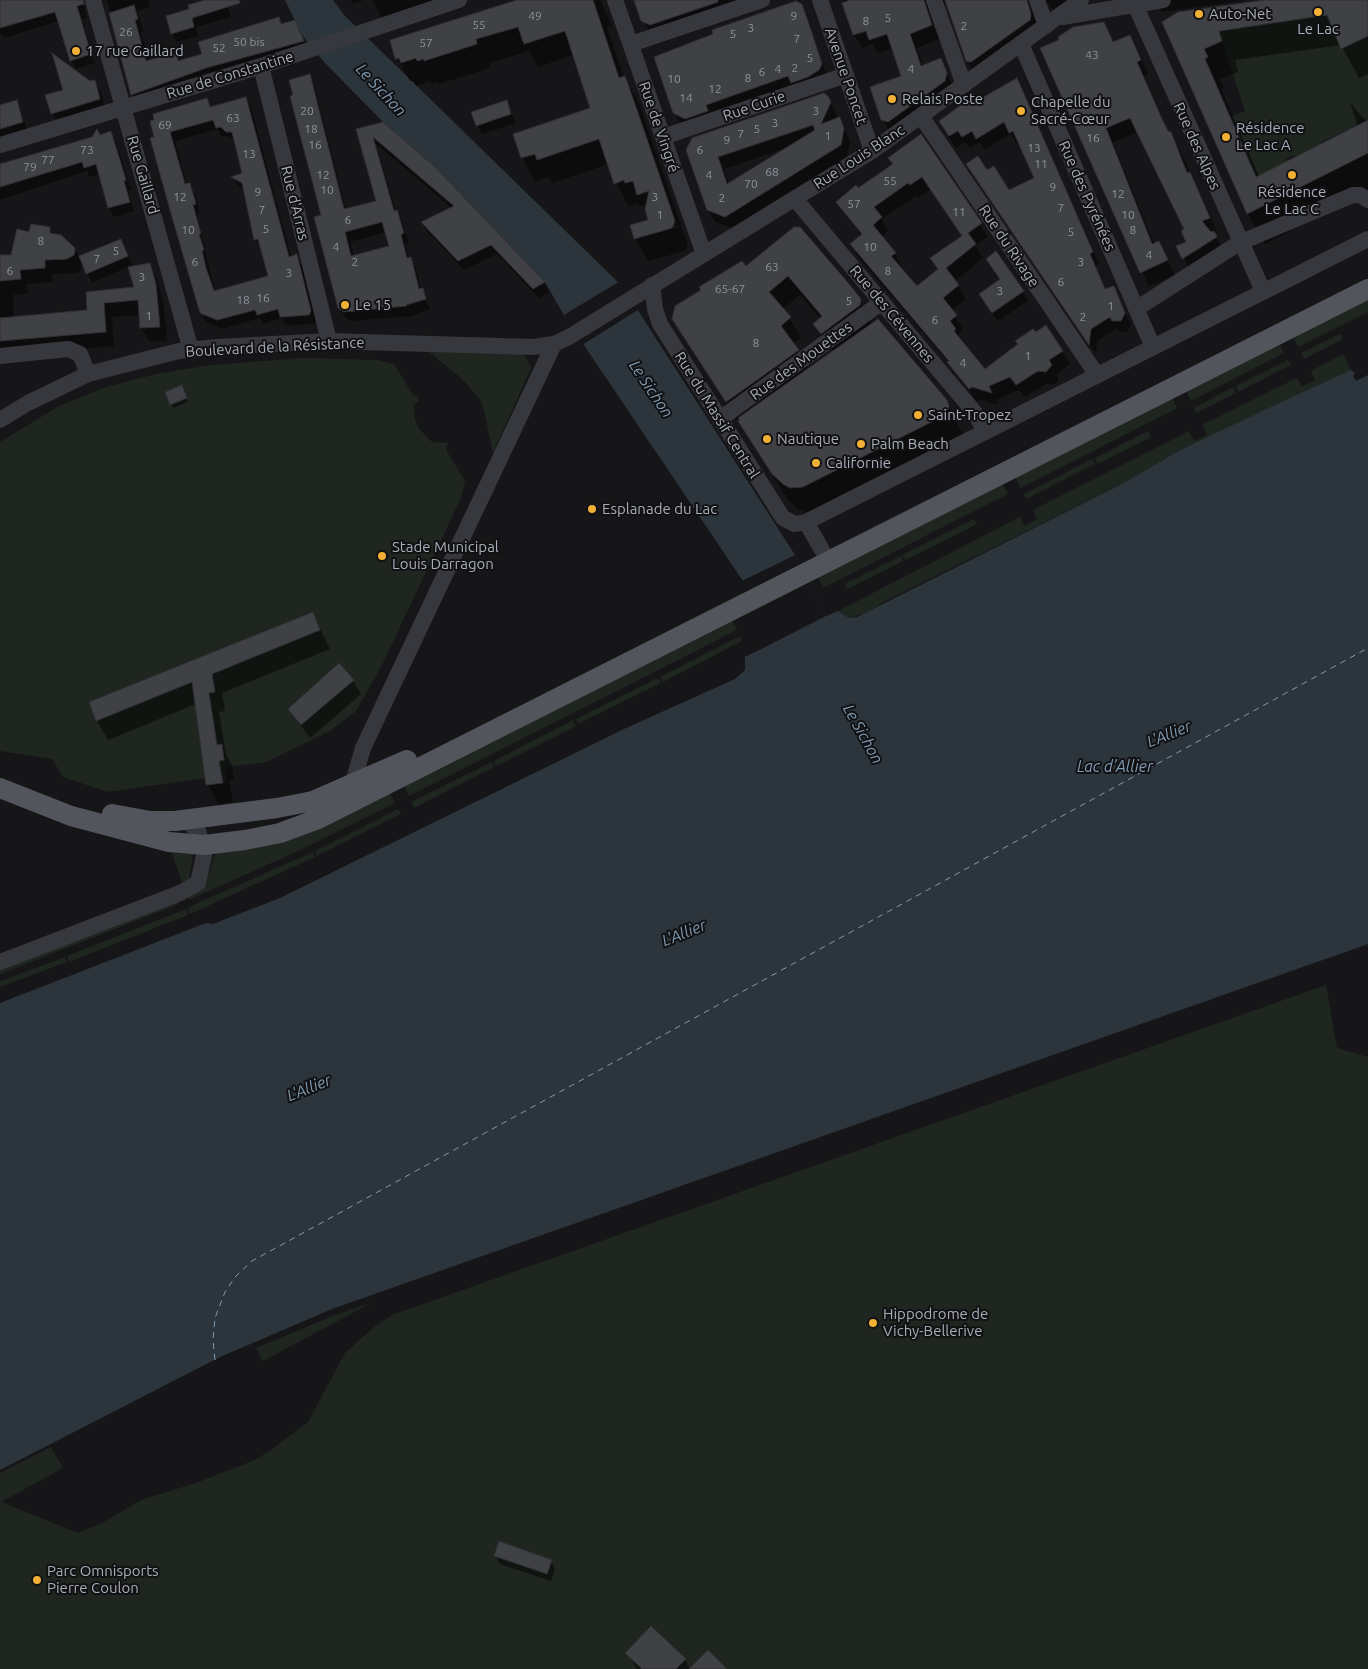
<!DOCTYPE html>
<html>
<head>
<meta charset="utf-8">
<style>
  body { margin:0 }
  canvas { display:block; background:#161618 }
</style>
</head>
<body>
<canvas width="1368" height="1669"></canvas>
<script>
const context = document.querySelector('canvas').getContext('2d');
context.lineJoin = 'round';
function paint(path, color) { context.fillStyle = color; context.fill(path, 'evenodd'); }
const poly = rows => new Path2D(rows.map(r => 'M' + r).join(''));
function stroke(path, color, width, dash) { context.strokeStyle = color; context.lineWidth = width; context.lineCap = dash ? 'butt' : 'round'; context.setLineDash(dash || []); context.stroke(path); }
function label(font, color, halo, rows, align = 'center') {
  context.font = font + ' Ubuntu,sans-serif'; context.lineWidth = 4; context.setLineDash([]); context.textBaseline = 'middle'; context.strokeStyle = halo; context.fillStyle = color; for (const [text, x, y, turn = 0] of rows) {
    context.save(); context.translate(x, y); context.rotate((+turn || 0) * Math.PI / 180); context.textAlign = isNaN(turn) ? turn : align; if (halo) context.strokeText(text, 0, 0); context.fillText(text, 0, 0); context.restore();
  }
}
paint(poly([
  [1327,15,1341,49,1368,36,1368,120,1364,119,1356,124,1357,126,1321,142,1321,144,1296,157,1294,155,1286,159,1287,161,1257,177,1230,117,1245,111,1219,31],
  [1368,294,1368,312,1298,347,1291,333],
  [1340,334,1343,339,1304,359,1301,353],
  [1277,340,1284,353,1191,401,1184,388],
  [428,351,520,352,527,359,531,368,493,453,484,410,480,399,460,377],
  [1343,354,1351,370,1180,450,1122,484,883,602,868,612,849,618,838,611,1020,517,1024,526,1037,519,1033,510,1189,431,1194,441,1207,435,1202,425,1297,378,1302,387,1315,380,1311,371],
  [303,358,377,360,394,364,413,395,418,397,419,402,414,404,415,419,419,429,432,442,448,443,446,450,465,481,461,498,382,665,356,711,330,731,266,762,225,767,227,782,223,783,206,785,205,778,108,792,63,777,52,759,0,751,0,442,59,406,106,387,156,374,212,365],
  [1288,360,1291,365,1238,392,1236,386],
  [1233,387,1236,393,1196,413,1194,408],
  [1170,393,1177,408,1021,488,1013,473],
  [1148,431,1151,437,1098,464,1095,458],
  [1092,459,1095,464,1026,499,1024,494],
  [1000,479,1008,494,823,588,816,573],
  [974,519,977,524,905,560,902,555],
  [901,556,903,561,847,589,845,584],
  [730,617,737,630,409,796,401,782],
  [740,636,742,641,663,682,660,677],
  [658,678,661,683,578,724,576,719],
  [573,720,576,726,496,766,494,761],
  [492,762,494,767,414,808,411,802],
  [388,789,395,803,298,851,189,900,187,896,206,883,215,855,219,852],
  [398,809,401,814,317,856,315,851],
  [313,852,315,857,190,914,187,908],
  [172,853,193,854,189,880,183,886],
  [177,899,179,904,0,974,0,969],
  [186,909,188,915,69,962,67,956],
  [65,957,67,962,0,987,0,981],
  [1326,985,1337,1048,1368,1057,1368,1669,0,1669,0,1473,51,1447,63,1468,1,1502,78,1533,104,1522,141,1500,196,1483,255,1460,274,1448,308,1422,345,1353,374,1327,392,1315],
  [373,1302,263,1361,256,1348,333,1316]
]), '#1e261f');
paint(poly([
  [285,0,333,0,344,15,623,287,795,555,826,616,838,611,849,618,857,617,1122,484,1180,450,1292,397,1351,370,1355,373,1353,376,1356,381,1368,375,1368,944,332,1309,220,1357,0,1470,0,1003,206,923,213,924,280,898,624,729,735,679,745,670,745,657,773,643,743,581,565,317,545,282,435,167,394,133,325,63,302,35]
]), '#2c353c');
paint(poly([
  [620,281,638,310,582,345,564,315],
  [795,555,826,616,759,650,757,648,770,642,740,582]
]), '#161618');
paint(poly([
  [4,0,82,0,87,18,82,19,95,63,76,69,71,60,59,21,4,38,0,33,0,1],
  [107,0,152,0,148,1,150,7,137,11,144,31,141,32,149,61,175,53,180,62,203,55,278,18,282,25,295,22,310,53,139,106,132,94],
  [209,0,225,0,231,17,196,27,198,36,177,42,172,33,190,10],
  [351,0,364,0,353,4],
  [373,0,458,0,381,18],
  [522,0,600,0,612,26,607,27,624,78,638,101,688,245,685,251,648,261,635,238,649,221,646,208,644,205,639,206,638,203,629,207,616,183,609,164,552,183,548,177,535,181,522,158,514,135,592,109,574,55,538,67,529,51,489,63,490,68,439,84,438,82,432,84,430,81,416,86,413,81,410,81,397,58],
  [678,225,678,227,658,233,658,230],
  [635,0,753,0,648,30],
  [843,0,1083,0,1057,16,1048,3,1037,6,1038,29,975,74,967,60,948,6,944,3,934,7,931,17,939,39,917,48,923,66,941,60,954,88,890,133,882,119,902,77,893,48,878,53,873,44,862,48,854,35],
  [1152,0,1246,0,1162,12],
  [1272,0,1368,0,1368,74,1359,78,1341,45,1235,60,1238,72,1220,79,1224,88,1221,89,1259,176,1358,127,1350,102,1366,122,1368,121,1368,191,1265,244,1248,214,1163,22],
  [800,1,805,10,826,74,691,128,680,122,674,113,714,34,713,31],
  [1103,24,1114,43,1130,37,1138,51,1148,74,1144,76,1168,132,1179,148,1197,188,1217,232,1214,234,1224,252,1191,272,1178,247,1188,243,1185,230,1138,132,1113,142,1154,244,1158,242,1175,275,1149,286,1042,49],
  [309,76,314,85,346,210,378,202,358,130,382,124,434,167,544,283,549,292,539,298,497,254,464,270,428,232,422,223,453,209,376,144,396,212,402,221,409,243,405,244,409,259,416,268,421,290,430,309,411,316,351,321,345,317,339,307,322,216,294,96],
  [386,232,390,247,354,256,350,242],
  [1016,80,1099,264,1095,266,1106,290,1113,288,1131,325,1127,332,1120,333,1117,328,1097,341,1096,354,967,164,987,172,1009,191,1036,179,1020,143,1017,144,1011,133,984,150,980,142,970,148,965,142,956,148,940,122],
  [94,82,101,93,106,111,59,125,53,113],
  [827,97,837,115,834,121,840,119,850,141,847,157,732,228,715,222,708,210,687,150],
  [789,147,729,185,724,169],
  [246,98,251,107,291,257,297,256,302,265,316,321,314,324,286,325,282,318,263,324,260,318,223,329,206,322,201,312,151,139,207,100,211,108],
  [217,129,222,137,227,136,235,141,244,174,233,178,238,186,245,190,256,239,261,249,269,277,215,292,197,215,200,213,195,194,190,185,187,185,175,141],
  [16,101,28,131,0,139,0,106],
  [506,102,516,123,482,134,477,125],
  [111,133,116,142,131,190,128,190,134,211,114,217,109,208,100,174,90,177,87,171,0,200,0,166],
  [920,136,988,237,975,246,983,258,955,281,966,299,951,311,963,329,958,334,985,371,1062,351,1070,364,1056,374,1059,379,1056,384,1046,384,1025,397,1019,390,996,400,998,405,980,400,977,402,950,364,859,258,851,245,862,236,838,202,893,165,889,159],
  [931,189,963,237,931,259,938,270,917,288,900,268,902,267,895,253,881,237,888,231,882,219,916,196,918,198],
  [956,327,956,330,949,336,948,334],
  [50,228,53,235,74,249,79,257,121,240,132,265,92,283,82,262,81,270,76,273,52,274,53,282,27,284,28,293,13,295,14,318,88,311,87,293,136,288,149,265,157,279,163,300,167,341,150,342,141,328,140,315,112,317,114,346,0,355,0,257,12,256,30,233],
  [794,228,860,300,871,319,870,326,946,401,963,434,962,440,813,514,799,510,788,500,755,448,740,422,740,418,737,420,685,338,746,267],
  [800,295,821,319,814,325,833,353,809,369,793,344,801,337,783,309],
  [1023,292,1028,301,998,321,986,303],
  [183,391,188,402,173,408,171,404],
  [312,613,330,649,222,693,225,711,219,712,226,754,232,765,234,779,229,780,233,802,218,804,208,785,196,704,108,740,97,721,91,703],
  [353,681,361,694,310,738,289,709],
  [496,1556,551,1561,555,1569,551,1581,500,1564],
  [627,1653,685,1660,690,1669,637,1669]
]), '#0007');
stroke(poly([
  [215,1360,213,1340,215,1318,225,1292,235,1277,252,1261,1368,648]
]), '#7f9bb3', 1, [6, 5]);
const building = poly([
  [0,0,83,0,84,4,77,6,91,54,70,61,55,12,0,28,0,0],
  [205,0,239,0,240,3,192,18,194,27,171,34,166,16,189,9,188,5,205,0],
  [517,0,593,0,619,78,625,76,636,107,675,221,672,228,634,239,630,225,648,220,645,209,649,191,637,195,633,181,625,183,624,180,614,184,599,139,537,160,535,154,521,158,513,134,590,108,565,31,524,44,518,27,476,39,477,44,424,61,424,59,417,61,416,58,401,63,399,58,395,59,390,40,517,0],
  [634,0,718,0,718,2,650,25,641,21,634,0],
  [850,0,924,0,932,25,910,34,921,66,941,58,947,73,945,81,888,122,881,120,870,87,901,76,887,34,869,40,866,31,853,35,842,3,850,0],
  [945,0,1027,0,1031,14,1030,20,971,62,966,61,945,0],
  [1265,0,1368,0,1368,36,1341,49,1327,15,1219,31,1222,41,1204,49,1208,57,1205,59,1256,177,1368,120,1368,153,1247,214,1162,22,1178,12,1265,0],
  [796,1,802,4,811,30,822,64,819,70,808,77,791,83,788,76,706,105,708,111,685,119,673,113,654,57,713,34,712,30,796,1],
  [134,5,138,19,135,20,146,61,176,52,178,61,202,54,198,42,279,17,281,24,295,20,304,41,206,68,131,95,109,13,134,5],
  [1104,22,1113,42,1130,35,1141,60,1137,62,1162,119,1168,131,1171,132,1187,173,1190,172,1210,218,1202,221,1211,232,1214,231,1217,237,1182,259,1176,246,1186,242,1181,231,1184,229,1130,118,1106,128,1152,244,1159,241,1168,260,1140,273,1040,48,1059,40,1058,37,1073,27,1104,22],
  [52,53,90,81,95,80,100,99,51,114,45,95,63,90,52,53],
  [310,74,344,209,376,201,356,129,383,122,435,167,545,282,533,289,491,245,458,261,421,222,454,206,373,137,394,211,397,210,404,233,401,235,407,258,411,257,419,289,423,288,426,299,406,305,407,306,344,312,338,308,314,217,321,215,290,96,293,95,289,80,310,74],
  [382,222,389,246,351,256,345,232,382,222],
  [1017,78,1093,252,1090,254,1105,289,1114,286,1125,313,1121,321,1112,321,1110,317,1091,329,1089,345,966,164,978,156,987,170,994,166,1009,190,1034,178,1013,131,1009,133,1004,122,976,139,972,131,962,137,958,131,949,136,939,121,972,97,975,102,1017,78],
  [824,93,828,96,831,102,821,124,840,117,844,129,841,145,725,217,707,210,686,150,692,138,824,93],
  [813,125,815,130,727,184,718,157,813,125],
  [246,97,289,257,297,254,311,311,309,315,280,317,278,309,257,315,255,310,217,320,200,313,170,210,150,138,154,137,150,121,154,120,153,114,207,98,210,107,246,97],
  [213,120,216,128,221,127,226,132,232,132,242,173,231,177,242,183,254,240,258,239,268,276,214,291,206,268,202,251,204,250,199,234,201,234,193,205,196,204,190,183,185,184,170,132,213,120],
  [17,100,23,122,0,129,0,105,17,100],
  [507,100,511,114,476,126,471,112,507,100],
  [97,129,100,135,111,131,126,180,124,181,130,202,108,208,96,164,84,168,82,162,0,187,0,164,92,137,97,129],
  [921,134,982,223,968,233,976,244,946,268,959,285,943,298,957,315,950,321,956,329,954,331,985,369,1018,344,1015,341,1033,329,1036,332,1046,325,1063,351,1049,360,1052,365,1046,372,1038,371,1016,385,1010,377,989,386,992,393,972,387,969,389,947,362,949,361,850,244,862,234,836,202,856,185,858,188,893,164,888,158,921,134],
  [922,177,962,236,930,258,938,269,917,286,891,256,896,253,873,225,882,217,874,207,908,183,910,185,922,177],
  [31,224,50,227,50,233,61,235,75,248,74,255,67,259,45,260,45,268,20,270,21,279,0,281,0,255,11,255,17,229,29,232,31,224],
  [794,227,800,227,849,284,861,299,860,305,821,334,813,324,822,316,788,276,769,292,791,317,781,326,799,350,726,402,672,319,675,306,701,290,699,287,742,261,746,266,794,227],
  [121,239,128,256,86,274,79,256,121,239],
  [996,251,1024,291,992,313,979,294,1000,279,986,259,996,251],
  [150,263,156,284,160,327,140,328,138,300,104,303,106,332,0,341,0,318,87,310,86,292,134,287,128,267,150,263],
  [878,319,947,400,949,406,947,414,803,487,790,488,783,484,772,474,738,421,740,420,738,418,878,319],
  [182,385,187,398,170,405,165,392,182,385],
  [313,612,320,630,212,674,215,692,209,693,217,745,222,744,224,760,219,761,223,783,206,785,192,682,96,721,89,702,313,612],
  [339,663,354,680,301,725,288,709,339,663],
  [499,1541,552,1560,547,1574,494,1556,499,1541],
  [651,1626,686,1659,676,1669,642,1669,625,1653,651,1626],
  [708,1650,727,1669,689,1669,708,1650]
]);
paint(building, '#404145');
stroke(building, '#303034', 1);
stroke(poly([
  [93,0,191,350],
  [615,0,704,254],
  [820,0,872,151],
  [934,0,964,85],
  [1037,0,1046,26],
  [1133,0,1263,291],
  [1062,17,1163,0],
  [631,44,762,0],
  [1021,44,1153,347],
  [261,66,329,341],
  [921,116,1097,375],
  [663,137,846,75],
  [0,145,261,66,459,0],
  [795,199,975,413,985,432],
  [652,285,655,309,660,324,783,518,795,524,806,522,1368,239],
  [1136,309,1239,243,1353,195,1360,195,1368,200],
  [0,356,68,349,80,354,88,374],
  [720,419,882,302],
  [0,420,28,403,88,374,179,351,218,347,329,341,533,347,554,344,569,337,872,151,1081,0],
  [806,522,822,550],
  [354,784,354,779,363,748,554,344],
  [0,962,180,893,198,883,205,851,198,831,185,820]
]), '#37383d', 16);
stroke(poly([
  [0,788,71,816,169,842,204,845,245,840,280,833,318,819,1368,289],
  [112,814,150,821,175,821,277,808,313,801,407,760]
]), '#53555c', 20);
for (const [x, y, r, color] of [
  [1318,12,5,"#f2b134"],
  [1199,14,5,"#f2b134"],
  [76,51,5,"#f2b134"],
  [892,99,5,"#f2b134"],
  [1021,111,5,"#f2b134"],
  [1226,137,5,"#f2b134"],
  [1292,175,5,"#f2b134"],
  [345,305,5,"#f2b134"],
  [918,415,5,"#f2b134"],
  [767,439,5,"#f2b134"],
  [861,444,5,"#f2b134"],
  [816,463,5,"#f2b134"],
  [592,509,5,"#f2b134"],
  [382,556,5,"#f2b134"],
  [873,1323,5,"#f2b134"],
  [37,1580,5,"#f2b134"]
]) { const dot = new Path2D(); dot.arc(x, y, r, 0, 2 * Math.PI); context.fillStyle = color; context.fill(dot); stroke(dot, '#111113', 2); }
label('12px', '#8e929b', null, [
  ["49",535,16],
  ["9",794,16],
  ["5",888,18],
  ["8",866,21],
  ["55",479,25],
  ["2",964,26],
  ["3",751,28],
  ["26",126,32],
  ["5",733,34],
  ["7",797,39],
  ["50 bis",249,42],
  ["57",426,43],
  ["52",219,48],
  ["43",1092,55],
  ["5",810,58],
  ["2",795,68],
  ["4",778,69],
  ["4",911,69],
  ["6",762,72],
  ["8",748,78],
  ["10",674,79],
  ["12",715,89],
  ["14",686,98],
  ["20",307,111],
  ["3",816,111],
  ["63",233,118],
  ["3",775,123],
  ["69",165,125],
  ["18",311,129],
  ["5",757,129],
  ["7",741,134],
  ["1",828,136],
  ["16",1093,138],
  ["9",727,140],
  ["16",315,145],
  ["13",1034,148],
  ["73",87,150],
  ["6",700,150],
  ["13",249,154],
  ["77",48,160],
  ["11",1041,164],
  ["79",30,167],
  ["68",772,172],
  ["12",323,175],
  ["4",709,175],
  ["55",890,181],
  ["70",751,184],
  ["9",1053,187],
  ["10",327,190],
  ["9",258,192],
  ["12",1118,194],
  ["12",180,197],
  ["3",655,197],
  ["2",722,198],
  ["57",854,204],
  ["7",1061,208],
  ["7",262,210],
  ["11",959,212],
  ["1",660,215],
  ["10",1128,215],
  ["6",348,220],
  ["5",266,229],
  ["10",188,230],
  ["8",1133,230],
  ["5",1071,232],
  ["8",41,241],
  ["4",336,247],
  ["10",870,247],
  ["5",116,251],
  ["4",1149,255],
  ["7",97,259],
  ["6",195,262],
  ["2",355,262],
  ["3",1081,262],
  ["63",772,267],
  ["6",10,271],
  ["8",888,271],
  ["3",289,273],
  ["3",142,277],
  ["6",1061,282],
  ["65-67",730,289],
  ["3",1000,291],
  ["16",263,298],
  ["18",243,300],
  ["5",849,301],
  ["1",1111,306],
  ["1",149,316],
  ["2",1083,317],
  ["6",935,320],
  ["8",756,343],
  ["1",1028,356],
  ["4",963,363]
]);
label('15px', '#a8adb8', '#111113', [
  ["Auto-Net",1209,14],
  ["Le Lac",1318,29,"center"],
  ["17 rue Gaillard",86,51],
  ["Relais Poste",902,99],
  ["Chapelle du",1031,102],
  ["Sacré-Cœur",1031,119],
  ["Résidence",1236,128],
  ["Le Lac A",1236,145],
  ["Résidence",1292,192,"center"],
  ["Le Lac C",1292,209,"center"],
  ["Le 15",355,305],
  ["Saint-Tropez",928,415],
  ["Nautique",777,439],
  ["Palm Beach",871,444],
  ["Californie",826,463],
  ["Esplanade du Lac",602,509],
  ["Stade Municipal",392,547],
  ["Louis Darragon",392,564],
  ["Hippodrome de",883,1314],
  ["Vichy-Bellerive",883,1331],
  ["Parc Omnisports",47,1571],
  ["Pierre Coulon",47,1588]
], 'left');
label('15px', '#a8adb8', '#111113', [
  ["Rue de Constantine",230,75,-17],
  ["Avenue Poncet",846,76,71],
  ["Rue Curie",754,106,-19],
  ["Rue de Vingré",659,127,71],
  ["Rue des Alpes",1197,146,66],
  ["Rue Louis Blanc",859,157,-33],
  ["Rue Gaillard",143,175,74],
  ["Rue des Pyrénées",1087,196,66],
  ["Rue d'Arras",295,203,76],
  ["Rue du Rivage",1009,246,56],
  ["Rue des Cévennes",892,314,50],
  ["Boulevard de la Résistance",275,347,-3],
  ["Rue des Mouettes",801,361,-36],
  ["Rue du Massif Central",717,415,58]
]);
label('italic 16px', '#7f9bb3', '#111113', [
  ["Le Sichon",381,90,47],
  ["Le Sichon",651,389,56],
  ["Le Sichon",863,734,61],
  ["L'Allier",1169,734,-22],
  ["Lac d'Allier",1115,767],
  ["L'Allier",684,933,-22],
  ["L'Allier",309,1088,-22]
]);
</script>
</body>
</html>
